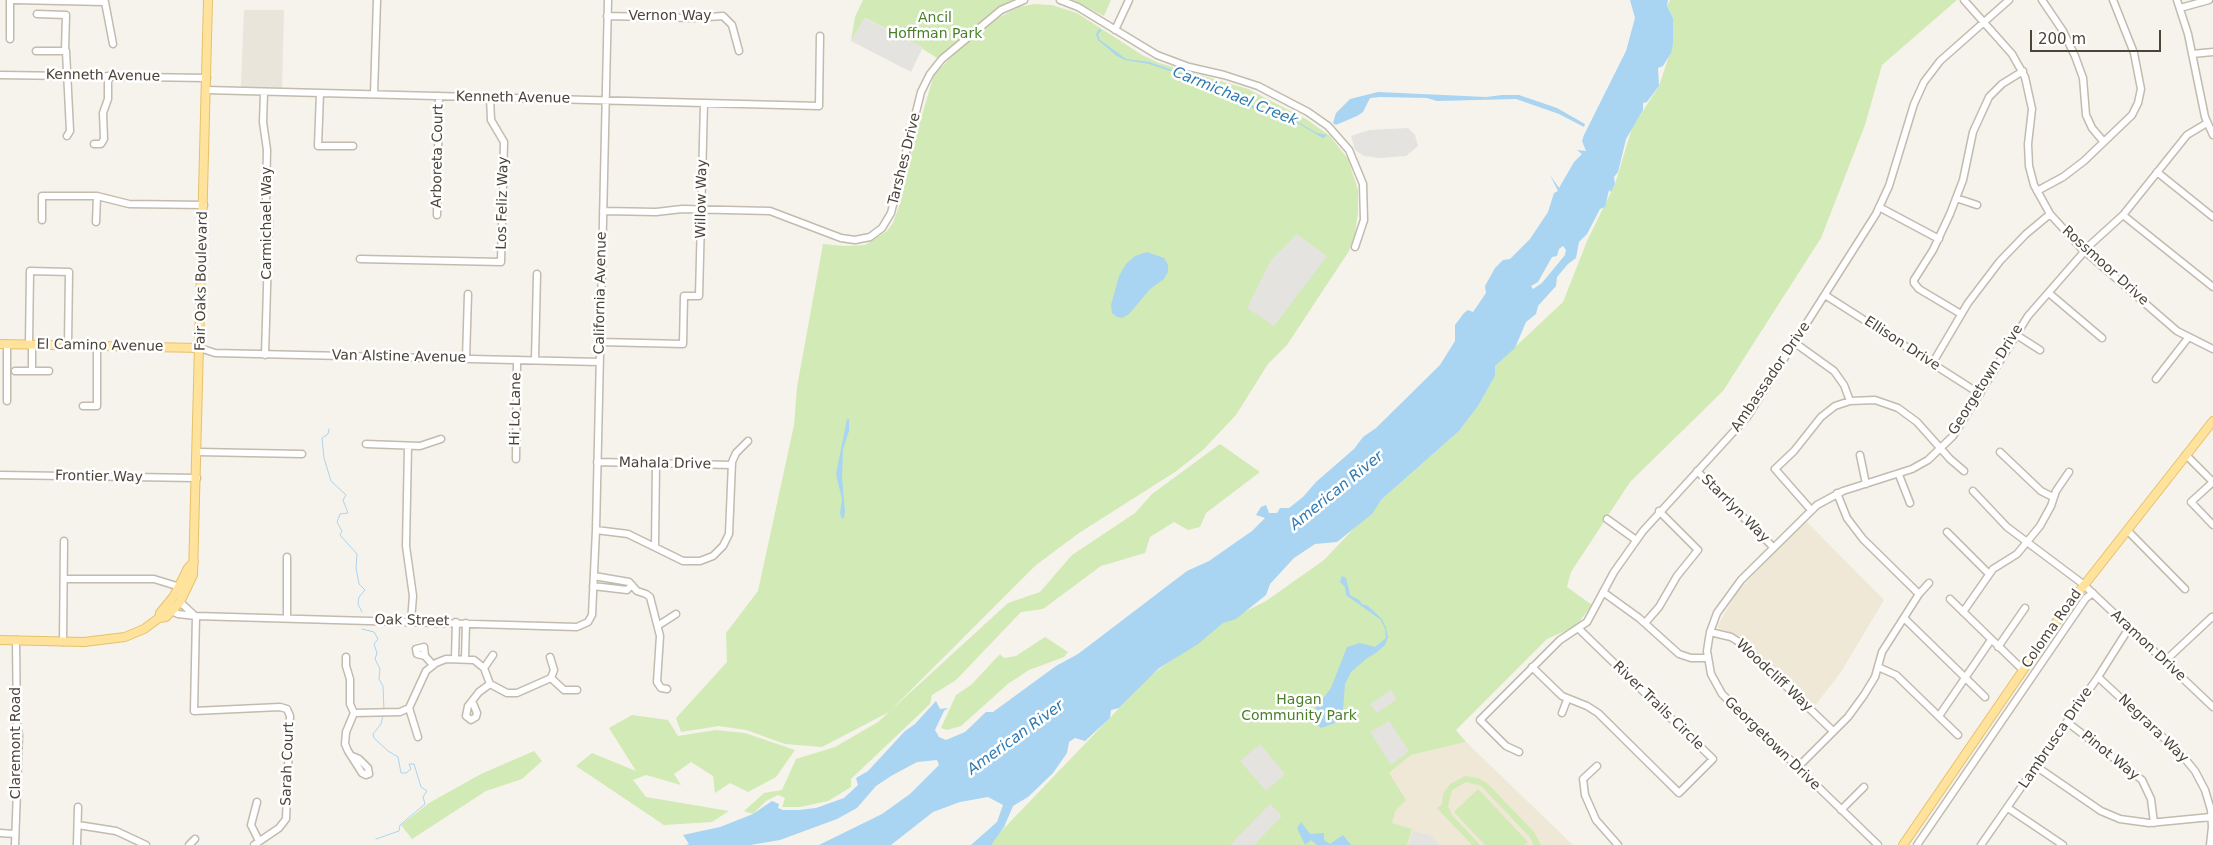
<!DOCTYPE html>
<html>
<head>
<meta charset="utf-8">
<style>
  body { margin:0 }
  #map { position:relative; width:2213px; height:845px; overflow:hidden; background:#f6f3ec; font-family:"DejaVu Sans",sans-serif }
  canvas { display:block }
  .scale { position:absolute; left:2030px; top:30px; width:131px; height:22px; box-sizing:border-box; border:2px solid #4b4439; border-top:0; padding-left:6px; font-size:15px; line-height:18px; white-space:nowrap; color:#4b4439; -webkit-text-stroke:4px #fff; paint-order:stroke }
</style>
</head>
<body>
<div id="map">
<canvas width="2213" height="845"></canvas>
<div class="scale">200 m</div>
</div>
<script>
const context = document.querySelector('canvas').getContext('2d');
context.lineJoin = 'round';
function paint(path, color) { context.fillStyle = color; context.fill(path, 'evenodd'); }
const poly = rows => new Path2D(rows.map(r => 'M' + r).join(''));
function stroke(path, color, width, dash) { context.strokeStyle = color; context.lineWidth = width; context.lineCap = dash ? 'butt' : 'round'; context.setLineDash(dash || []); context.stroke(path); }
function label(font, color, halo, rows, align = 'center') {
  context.font = font + ' "DejaVu Sans",sans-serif'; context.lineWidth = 5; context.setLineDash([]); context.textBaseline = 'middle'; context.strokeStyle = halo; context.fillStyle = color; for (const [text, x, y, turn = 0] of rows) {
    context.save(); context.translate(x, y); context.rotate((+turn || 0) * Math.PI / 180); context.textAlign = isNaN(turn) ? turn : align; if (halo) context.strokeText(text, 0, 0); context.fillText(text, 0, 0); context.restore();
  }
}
paint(poly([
  [244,10,284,10,282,88,241,87]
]), '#eae5da');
paint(poly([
  [1805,520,1884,600,1841,672,1814,707,1750,645,1741,637,1718,628,1718,625,1737,592],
  [1466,742,1573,845,1385,845,1396,810,1389,773,1411,755]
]), '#efe8d6');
paint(poly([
  [863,0,1017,0,1003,5,985,18,937,58,907,39,865,18,851,41,855,17],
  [1073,0,1111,0,1104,16],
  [1670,0,1957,0,1882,65,1865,125,1821,238,1723,391,1630,482,1571,572,1567,587,1592,605,1576,626,1547,639,1456,730,1466,742,1411,755,1389,773,1406,800,1396,810,1392,823,1412,829,1407,845,988,845,1150,676,1223,623,1266,601,1324,560,1381,500,1459,431,1478,406,1495,376,1495,366,1563,302,1587,241,1615,184,1632,128,1659,86,1673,44,1673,18,1667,6],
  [1034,4,1052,5,1077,13,1142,55,1159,63,1248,89,1306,119,1330,136,1348,159,1358,190,1358,212,1355,234,1349,251,1287,345,1268,364,1236,415,1203,450,1175,472,1079,533,1036,565,889,712,822,747,785,744,746,730,719,726,681,732,676,718,727,662,726,633,758,591,794,425,797,387,823,244,844,246,865,245,887,231,893,223,900,203,913,145,934,75,961,47,998,18,1019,7],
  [1220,444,1260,472,1206,513,1200,527,1188,530,1174,522,1150,537,1145,553,1101,566,1043,609,1021,612,956,680,932,695,930,704,851,779,851,787,828,801,800,807,782,807,785,798,778,795,766,801,753,814,744,811,764,793,782,790,796,759,835,747,878,722,1008,603,1040,592,1072,555,1135,513,1152,494],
  [1045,637,1068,652,1064,657,1029,670,1009,683,961,726,947,730,941,728,956,695,971,685,1000,654,1004,658,1016,656],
  [632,715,668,720,678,736,716,730,745,733,795,750,776,777,748,792,730,783,715,793,713,776,691,762,674,774,681,785,646,775,633,780,646,797,729,811,712,822,664,825,576,766,592,753,636,771,609,728],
  [534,751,542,761,522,779,486,791,412,839,401,825,429,803,481,774],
  [1465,776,1478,778,1488,784,1534,832,1541,845,1534,845,1529,836,1481,786,1466,782,1452,790,1448,806,1452,815,1480,845,1472,845,1437,808,1442,804,1443,794,1450,784],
  [1478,789,1528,842,1524,845,1485,845,1454,812]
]), '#d2eab5');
paint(poly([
  [864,18,923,47,911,72,851,41],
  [1408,128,1415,135,1418,146,1406,156,1380,158,1364,156,1355,150,1351,136,1369,130],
  [1297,234,1327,256,1274,326,1247,308,1271,260],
  [1391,690,1397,699,1377,713,1370,704],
  [1389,721,1409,751,1391,765,1370,732],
  [1260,744,1285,774,1266,791,1240,761],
  [1270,804,1282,816,1254,845,1230,845],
  [1413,831,1429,835,1440,845,1409,845]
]), '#e5e3e0');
paint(poly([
  [1630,0,1668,0,1667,6,1673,18,1673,44,1671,53,1663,66,1658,68,1659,86,1647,102,1643,103,1643,110,1626,139,1618,172,1614,177,1615,184,1611,192,1609,190,1605,207,1600,209,1587,234,1579,242,1576,258,1568,264,1557,277,1556,286,1538,306,1536,314,1526,322,1515,348,1495,366,1495,376,1478,406,1459,431,1381,500,1372,514,1337,542,1315,544,1294,558,1270,584,1266,595,1236,619,1223,623,1198,644,1158,669,1119,708,1111,710,1110,718,1085,741,1075,738,1069,742,1067,753,1053,773,1028,797,1013,806,1004,827,991,845,971,845,997,822,1003,805,988,797,960,802,933,812,891,845,819,845,882,814,910,794,939,765,937,760,917,762,891,776,876,786,857,808,837,819,780,840,750,845,686,845,689,844,683,835,720,827,753,814,772,801,779,804,778,808,783,810,799,810,816,808,844,798,858,785,856,778,868,771,905,731,915,724,936,701,940,709,948,708,944,711,935,730,939,737,946,740,965,732,986,712,993,712,1056,666,1078,654,1187,571,1209,561,1252,531,1265,518,1256,515,1261,507,1266,505,1269,513,1277,513,1280,508,1289,508,1303,497,1316,482,1354,449,1363,437,1376,428,1440,365,1455,341,1455,325,1464,313,1468,310,1473,312,1486,293,1485,286,1495,268,1503,260,1510,259,1530,239,1548,212,1554,193,1558,191,1550,175,1559,188,1574,162,1582,154,1577,150,1586,151,1582,141,1584,135,1626,51,1635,18],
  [1563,246,1566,250,1565,255,1542,283,1533,289,1531,286,1538,282,1552,257,1557,256,1559,249],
  [1099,29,1102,30,1098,34,1100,40,1126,59,1149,62,1208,82,1233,94,1253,106,1277,116,1296,121,1317,133,1327,135,1323,138,1296,122,1277,118,1252,108,1233,95,1207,83,1149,64,1125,60,1117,56,1098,40,1096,34],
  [1378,92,1486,97,1502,95,1519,95,1557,108,1585,124,1584,127,1559,114,1516,99,1437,101,1427,98,1380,97,1370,98,1363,112,1357,116,1336,125,1333,123,1336,113,1350,99],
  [1147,252,1164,258,1168,265,1168,272,1164,279,1150,289,1129,314,1122,318,1117,317,1112,313,1111,305,1119,276,1126,264,1135,256],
  [847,419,849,419,849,431,843,449,842,477,845,511,844,518,842,519,840,513,842,499,836,474],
  [1342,576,1346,578,1350,595,1359,600,1362,604,1368,606,1382,619,1386,628,1388,637,1385,645,1377,652,1366,659,1351,672,1345,684,1343,710,1340,716,1335,723,1321,728,1315,723,1315,709,1331,688,1347,647,1360,643,1375,647,1386,638,1385,629,1381,620,1346,595,1345,587,1340,582],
  [1301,822,1310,834,1324,833,1324,840,1330,844,1343,835,1351,845,1317,845,1311,840,1305,845,1297,828]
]), '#a9d4f2');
stroke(poly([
  [329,429,328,434,322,438,324,458,331,481,346,495,343,500,348,513,340,514,337,522,342,531,340,535,357,554,356,568,359,584,365,590,359,597,358,604,362,612],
  [362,629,374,632,378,639,374,644,377,653,375,659,380,669,379,679,383,686,384,711],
  [376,839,399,831,400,825,425,804,423,797,427,791,421,787,414,764,409,764,411,769,406,773,401,773,398,757,388,751,374,738,373,734,381,724,383,715]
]), '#a9d4f2', 1);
const minor = poly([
  [14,0,105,2,113,44],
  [1060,0,1078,7,1157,55,1189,67,1224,75,1258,86,1308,112,1328,126,1349,150,1363,184,1364,220,1355,247],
  [1964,0,2012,54,2025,77,2032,109,2028,144,2029,166,2034,185,2050,214,2080,247,2177,331,2213,349],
  [2042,0,2063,31,2075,56,2083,78,2086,115,2092,128,2103,141],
  [2177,0,2188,34,2205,117,2213,135],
  [2180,8,2209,0],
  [37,14,66,15,65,51],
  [607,16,693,18,723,16,732,25,739,51],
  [1115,30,1129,0],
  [10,39,10,0],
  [36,51,66,51,70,131,67,136],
  [2192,54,2213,52],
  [0,75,207,78],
  [206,90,819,106,820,36],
  [264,92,263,122,267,150,266,201,269,221,265,355],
  [320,93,318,146,353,146],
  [374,94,377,0],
  [94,144,101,144,104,139,103,113,108,99,108,76],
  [2157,172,2213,217],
  [2037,191,2063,177,2084,161,2132,115,2138,103,2141,89,2134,53,2113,0],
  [1956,198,1977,205],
  [1879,207,1939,239],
  [603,211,656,212,682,209,770,211,841,238,855,240,870,237,882,228,891,213,921,92,930,74,942,59,1001,10,1024,0],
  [437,215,439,96],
  [2123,215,2213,287],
  [42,220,42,196,97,196,129,204,204,205],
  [96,222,97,196],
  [360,259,501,262,504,142,491,120,490,97],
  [2050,294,2102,338],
  [1825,295,1980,394],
  [1961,314,1919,289,1914,283,1914,280,1933,250,1950,214,1963,180,1973,132,1989,97,2002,84,2023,71],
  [2015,334,2040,350],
  [600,342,683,344,684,296,699,296,704,103],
  [1795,343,1834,371,1844,385,1850,401],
  [7,344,7,401],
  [29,344,30,271,69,272,68,345],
  [32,344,32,371,49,371],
  [200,348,215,353,600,362],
  [466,359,468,294],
  [535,360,537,274],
  [1932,364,1968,303,2000,261,2026,234,2050,214],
  [15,371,32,371],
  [2156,379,2188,338],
  [83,406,97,406,97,345],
  [366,444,420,446,441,439],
  [408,446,406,546,413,596,411,621],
  [198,452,302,454],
  [2000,452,2041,491,2053,497],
  [1860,455,1866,484],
  [2186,455,2213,482],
  [516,459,517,360],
  [597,462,732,465],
  [1697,471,1773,547],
  [0,475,197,478],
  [1899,475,1910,503],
  [2213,482,2191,502,2213,525],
  [1973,491,2007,527,2083,584,2213,707],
  [1837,493,1847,518,1863,539,1919,594],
  [1811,510,1775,469,1794,451,1821,417,1835,406,1850,401,1875,400,1898,408,1917,422,1950,459,1964,471],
  [1607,519,1636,540],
  [596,530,628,534,683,561,700,561,713,556,723,546,729,534,732,462,736,453,748,441],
  [2128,531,2185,589],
  [1947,532,1989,574],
  [655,547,656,463],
  [594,576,629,582,637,591,646,594,650,597,660,636,657,682,661,688,667,689],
  [64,579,154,579,180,587],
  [593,586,627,590,632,585],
  [1603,592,1639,618,1679,654,1691,658,1708,658],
  [1950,599,2023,670],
  [180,602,195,616],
  [172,611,178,614,196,616,577,627,588,622,592,615,596,530,608,0],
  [1963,612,1993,569,2017,554,2040,526,2051,506,2056,491,2069,472],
  [196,616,194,711,280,707,287,709,290,716,286,819,279,828,254,845],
  [287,618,287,557],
  [1904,618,1985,697],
  [1645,623,1659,607,1677,576,1698,550,1659,511],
  [659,625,676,614],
  [1710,632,1731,637,1742,644,1833,731],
  [63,642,64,541],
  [1998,647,2025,608],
  [425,656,424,647,416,649,417,654,425,656,433,665],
  [346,657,346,666,350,679,350,704,354,713],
  [550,657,554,670,551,678,564,690,577,690],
  [455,658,456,622],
  [465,659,466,623],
  [2165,661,2212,617,2213,618],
  [1532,667,1562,696,1587,706,1598,713,1679,793,1713,759,1579,629],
  [1878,667,1896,675,1958,735],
  [484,668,493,655],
  [2098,677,2181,754,2195,771,2205,790,2211,810,2212,827,2210,845],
  [472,701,477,713,476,717,471,720,466,716,468,706,472,701,479,692,490,684],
  [409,708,418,737],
  [354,713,400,712,409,708,426,671,436,663,446,659,474,660,484,668,490,684,507,693,517,693,551,678],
  [1562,713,1567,700],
  [1939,716,1991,640],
  [2067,722,2142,780,2151,799,2154,823],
  [1519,752,1506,746,1480,720,1560,640,1587,622,1614,572,1643,531,1747,417,1876,214,1889,186,1914,104,1924,82,1940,61,2009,0],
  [352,756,359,759,368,768,369,774,366,775,362,773,348,751,345,744,346,732,354,713],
  [1597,766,1583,779,1585,795,1596,820,1618,845],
  [2037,767,2101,811,2120,819,2149,823,2211,817],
  [1797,768,1848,717,1864,695,1875,677,1882,652,1919,594,1929,583],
  [257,802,251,825,259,841],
  [2008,808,2063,845],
  [1841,810,1864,787],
  [78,825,116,831,146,845],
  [0,833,15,834],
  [15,845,19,735,17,726,16,640],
  [77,845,78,807],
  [189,845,195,839],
  [1878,845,1722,694,1711,674,1707,651,1710,632,1717,613,1741,580,1817,505,1843,491,1912,469,1928,460,1953,436,2028,316,2090,245,2123,215,2187,135,2207,123],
  [1917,845,2086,598,2093,593],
  [1981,845,2098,677,2129,628]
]);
const major = poly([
  [0,344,200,348],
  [159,618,160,613,174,596,188,568,194,562],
  [0,640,84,642,125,637,144,629,159,618,166,617,180,602,193,575,208,0],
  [1903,845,2063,612,2213,421]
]);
stroke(minor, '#c2bbae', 9);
stroke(major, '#e6c16a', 10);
stroke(minor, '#fff', 6);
stroke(major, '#ffe39c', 8);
label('14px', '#4b4439', '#fff', [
  ["Vernon Way",670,16],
  ["Kenneth Avenue",103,76,1],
  ["Kenneth Avenue",513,98,1],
  ["Arboreta Court",438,156,-89],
  ["Tarshes Drive",905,159,-76],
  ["Willow Way",702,199,-89],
  ["Los Feliz Way",503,203,-89],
  ["Carmichael Way",267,223,-90],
  ["Rossmoor Drive",2105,266,42],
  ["Fair Oaks Boulevard",202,281,-89],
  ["California Avenue",601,293,-89],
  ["Ellison Drive",1902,344,33],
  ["El Camino Avenue",100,346,1],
  ["Van Alstine Avenue",399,357,1],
  ["Ambassador Drive",1771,377,-56],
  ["Georgetown Drive",1986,380,-58],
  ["Hi Lo Lane",516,409,-89],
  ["Mahala Drive",665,464,1],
  ["Frontier Way",99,477,1],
  ["Starrlyn Way",1735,509,45],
  ["Oak Street",412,621,1],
  ["Coloma Road",2052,629,-55],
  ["Aramon Drive",2148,646,43],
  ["Woodcliff Way",1774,676,43],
  ["River Trails Circle",1658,706,44],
  ["Negrara Way",2153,729,44],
  ["Lambrusca Drive",2056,738,-56],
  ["Claremont Road",16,743,-90],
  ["Georgetown Drive",1772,744,44],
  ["Pinot Way",2110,756,39],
  ["Sarah Court",288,764,-88]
]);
label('14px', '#4a7f2a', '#fff', [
  ["Ancil",935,18],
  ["Hoffman Park",935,34],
  ["Hagan",1299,700],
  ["Community Park",1299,716]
]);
label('italic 15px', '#2e7ab2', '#fff', [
  ["Carmichael Creek",1235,97,22],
  ["American River",1337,491,-39],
  ["American River",1016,738,-36]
]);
</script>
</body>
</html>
